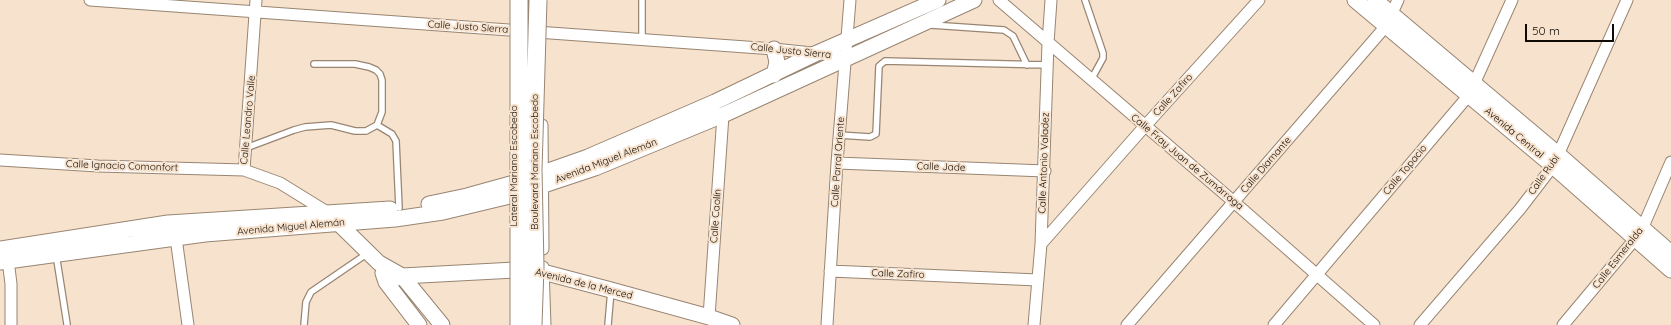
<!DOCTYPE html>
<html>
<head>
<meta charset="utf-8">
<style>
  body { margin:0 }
  #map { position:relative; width:1671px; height:325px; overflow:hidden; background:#f7e2cd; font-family:Quicksand,sans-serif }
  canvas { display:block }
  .scale { position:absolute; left:1525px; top:24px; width:89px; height:18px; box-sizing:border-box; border:2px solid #110b05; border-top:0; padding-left:5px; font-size:12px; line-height:14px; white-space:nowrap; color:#110b05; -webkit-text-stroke:3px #f7e2cd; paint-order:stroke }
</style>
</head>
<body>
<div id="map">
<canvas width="1671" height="325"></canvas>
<div class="scale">50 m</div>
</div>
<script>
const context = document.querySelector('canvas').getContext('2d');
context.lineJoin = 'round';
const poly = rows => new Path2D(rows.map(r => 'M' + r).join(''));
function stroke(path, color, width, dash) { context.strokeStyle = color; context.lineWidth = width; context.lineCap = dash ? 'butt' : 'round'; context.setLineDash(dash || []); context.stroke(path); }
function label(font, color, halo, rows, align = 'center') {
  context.font = font + ' Quicksand,sans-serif'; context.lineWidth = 4; context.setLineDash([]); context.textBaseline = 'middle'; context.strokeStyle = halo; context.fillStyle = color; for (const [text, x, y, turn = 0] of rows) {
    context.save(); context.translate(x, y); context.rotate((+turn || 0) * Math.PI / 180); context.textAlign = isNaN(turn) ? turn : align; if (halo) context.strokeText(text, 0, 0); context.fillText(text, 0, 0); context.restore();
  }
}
const lane = poly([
  [642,0,642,39],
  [1085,0,1103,53,1103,58,1091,80],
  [931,25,1004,30,1013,36,1027,65],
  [377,125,392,134,396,141,399,208],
  [839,135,870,137,876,134,879,66,885,61,1048,65],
  [246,148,294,130,305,127,331,125,355,131,366,131,377,125,382,112,382,80,380,74,376,70,369,67,355,64,314,64],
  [135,236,180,230],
  [56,254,67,324],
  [304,325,306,302,311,292,368,253],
  [608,325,611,290]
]);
const street = poly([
  [90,0,774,49,831,55,846,58],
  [999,0,1234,202,1374,325],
  [542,125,543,249],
  [0,160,98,166,244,170,280,183,327,212],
  [837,163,1045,171],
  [244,170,256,0],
  [176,238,188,325],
  [1041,244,1145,126,1259,0],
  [8,260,11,284,11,325],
  [543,267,545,325],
  [830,271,1038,280],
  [709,317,723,115],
  [827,325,837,163,850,0],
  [1034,325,1041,244,1048,43,1051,0],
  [1127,325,1386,26,1398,0],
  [1274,325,1469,95,1512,0],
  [1420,325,1520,209,1553,166,1627,0],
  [1563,325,1635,239,1642,229,1671,162]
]);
const secondary = poly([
  [1355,0,1553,166,1671,270],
  [1375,0,1559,155,1671,253],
  [774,75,777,62,774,49],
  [429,204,467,196,514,183,588,157,715,102,817,53,938,0],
  [333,218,379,263,402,276,442,325],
  [0,249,168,223,390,209],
  [0,262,205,234,395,219,443,212,514,195,595,168,723,115,974,0],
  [383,273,386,282,419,325],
  [386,282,402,276,515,270,543,272,611,290,709,317,732,325]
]);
stroke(lane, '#988572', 8);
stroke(street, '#988572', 13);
stroke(secondary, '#988572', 17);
stroke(lane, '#fff', 5.5);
stroke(street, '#fff', 11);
stroke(secondary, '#fff', 15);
const primaryBridge = poly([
  [519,0,519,325],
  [533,325,535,267,533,170,538,0]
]);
stroke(primaryBridge, '#988572', 19, []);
stroke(primaryBridge, '#fff', 17);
label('10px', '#110b05', '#f7e2cd', [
  ["Calle Justo Sierra",468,27,4],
  ["Calle Justo Sierra",791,51,6],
  ["Calle Zafiro",1173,95,-48],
  ["Calle Leandro Valle",248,120,-85],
  ["Avenida Central",1514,133,40],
  ["Avenida Miguel Alemán",606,161,-21],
  ["Boulevard Mariano Escobedo",535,162,-90],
  ["Calle Parral Oriente",838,162,-86],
  ["Calle Fray Juan de Zumárraga",1187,162,40],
  ["Calle Antonio Valadez",1044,163,-88],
  ["Calle Diamante",1266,165,-49],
  ["Calle Ignacio Comonfort",122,166,2],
  ["Lateral Mariano Escobedo",514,166,-90],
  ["Calle Jade",941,167,2],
  ["Calle Topacio",1405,170,-50],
  ["Calle Rubí",1544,175,-55],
  ["Calle Caolín",716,216,-86],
  ["Avenida Miguel Alemán",291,227,-5],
  ["Calle Esmeralda",1618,258,-52],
  ["Calle Zafiro",898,274,2],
  ["Avenida de la Merced",584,284,14]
]);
</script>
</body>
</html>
